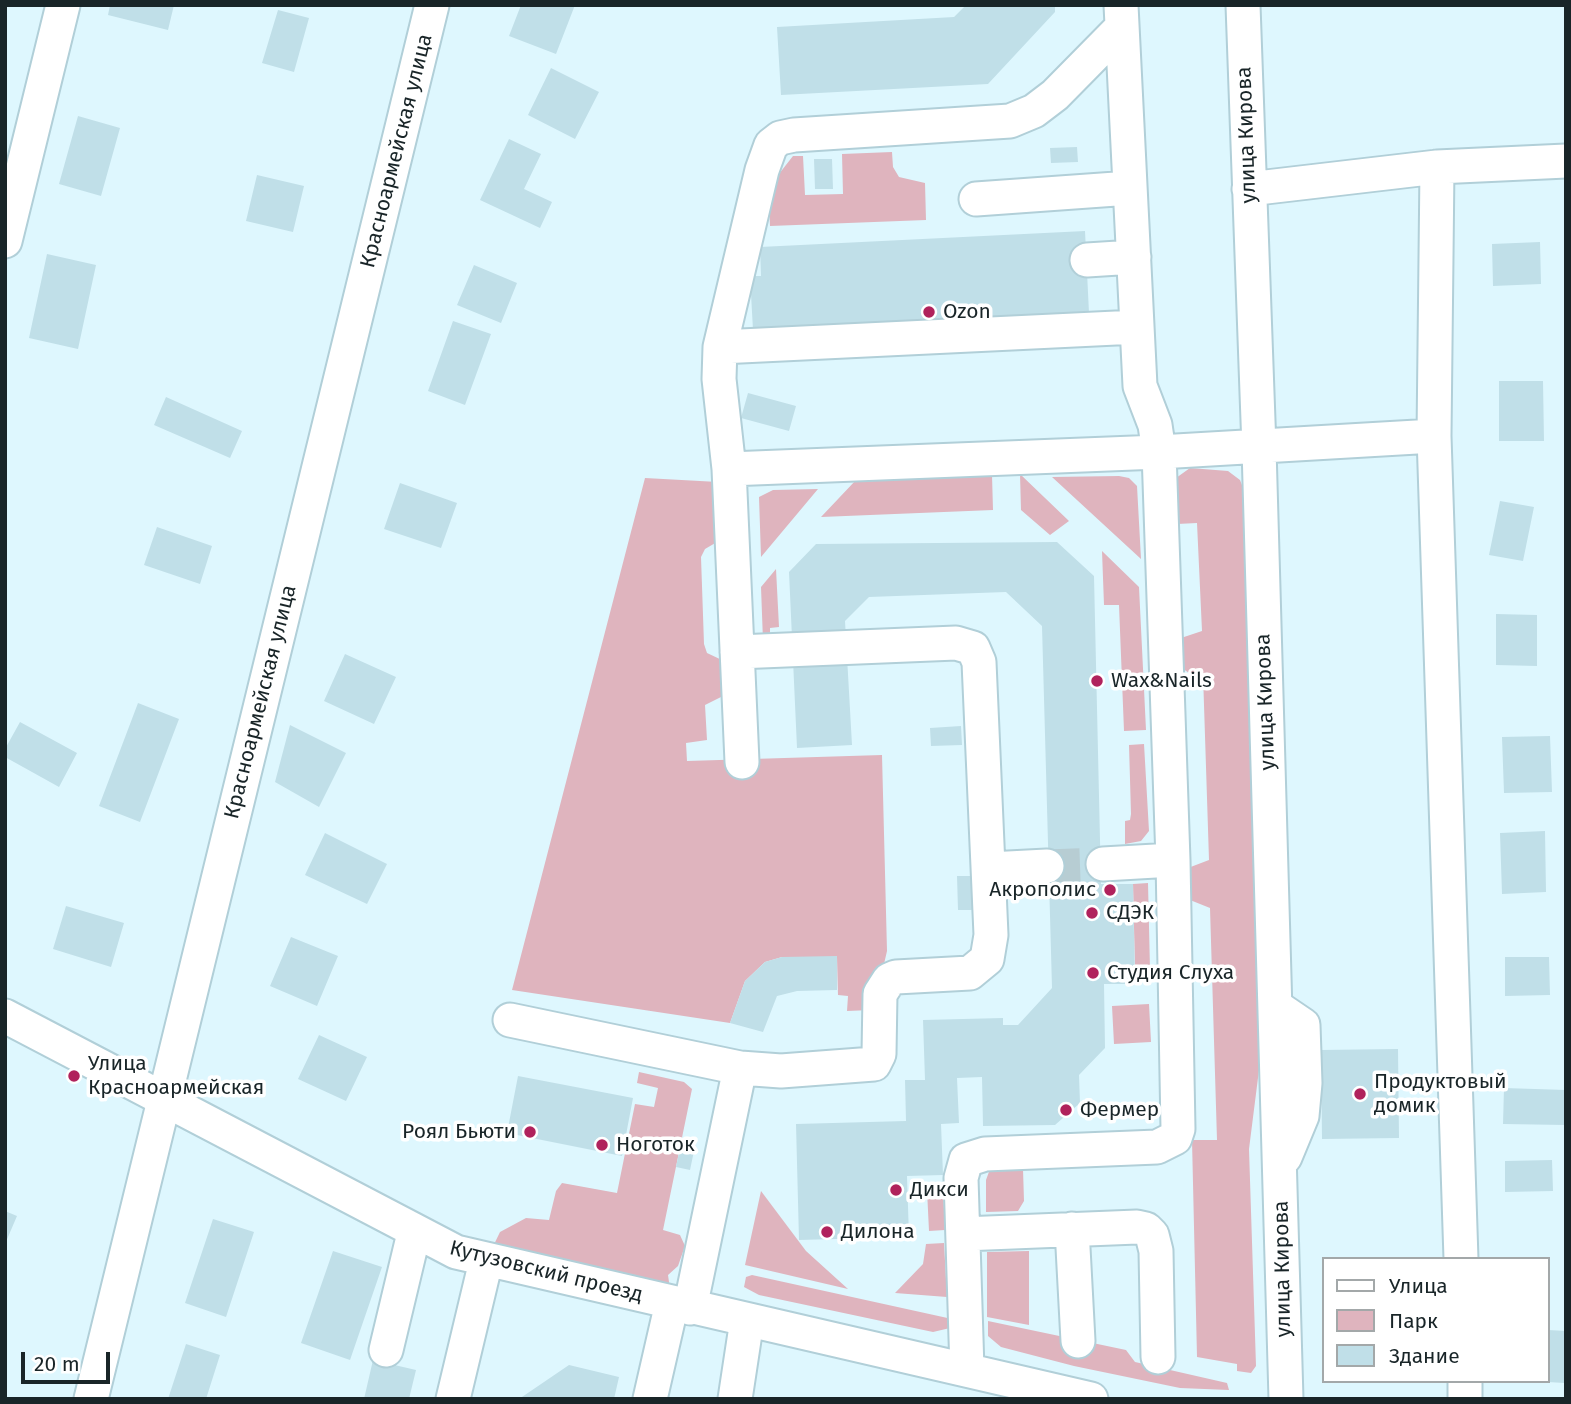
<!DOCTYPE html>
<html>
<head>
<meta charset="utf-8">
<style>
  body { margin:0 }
  #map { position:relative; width:1571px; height:1404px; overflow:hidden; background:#def7fe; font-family:"Fira Sans",sans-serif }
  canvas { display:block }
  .frame { position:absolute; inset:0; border:7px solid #192528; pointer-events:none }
  .legend { position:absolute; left:1322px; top:1257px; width:228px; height:126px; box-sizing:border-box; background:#fff; border:2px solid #a3a8a9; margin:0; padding:9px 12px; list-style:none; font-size:21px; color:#192528 }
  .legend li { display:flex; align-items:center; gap:14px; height:35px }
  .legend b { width:35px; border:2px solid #a3a8a9 }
  .scale { position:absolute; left:21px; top:1352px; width:89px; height:32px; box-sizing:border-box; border:4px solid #192528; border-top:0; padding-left:9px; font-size:21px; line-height:24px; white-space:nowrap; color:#192528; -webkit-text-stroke:5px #fff; paint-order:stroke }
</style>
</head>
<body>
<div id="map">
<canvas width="1571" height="1404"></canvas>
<div class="frame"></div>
<ul class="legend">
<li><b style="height:9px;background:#fff"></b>Улица</li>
<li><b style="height:19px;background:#dfb4be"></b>Парк</li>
<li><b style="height:19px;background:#c0dfe8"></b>Здание</li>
</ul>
<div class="scale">20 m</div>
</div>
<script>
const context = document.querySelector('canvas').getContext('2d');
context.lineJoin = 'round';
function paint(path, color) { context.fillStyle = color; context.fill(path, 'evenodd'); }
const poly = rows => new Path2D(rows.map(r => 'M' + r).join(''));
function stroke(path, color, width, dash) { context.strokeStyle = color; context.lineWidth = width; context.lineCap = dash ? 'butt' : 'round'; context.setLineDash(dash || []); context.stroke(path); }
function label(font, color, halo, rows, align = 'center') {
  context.font = font + ' "Fira Sans",sans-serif'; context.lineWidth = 7; context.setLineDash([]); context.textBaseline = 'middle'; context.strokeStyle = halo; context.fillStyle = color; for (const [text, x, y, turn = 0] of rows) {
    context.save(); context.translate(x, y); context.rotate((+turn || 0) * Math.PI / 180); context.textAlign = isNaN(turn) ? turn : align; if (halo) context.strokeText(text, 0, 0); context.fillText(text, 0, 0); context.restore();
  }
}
paint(poly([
  [892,152,893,167,899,177,925,183,926,220,770,226,769,203,775,179,793,156,803,156,805,195,843,194,842,154],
  [1190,468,1228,471,1240,480,1244,490,1259,1070,1249,1149,1256,1366,1251,1373,1237,1371,1237,1364,1197,1357,1192,1140,1217,1140,1210,908,1190,900,1188,868,1209,860,1203,674,1189,673,1179,666,1181,638,1202,631,1197,523,1177,524,1176,478],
  [1020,474,1069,521,1050,535,1021,510],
  [992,475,993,510,821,517,856,480],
  [1119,476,1129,478,1137,486,1141,559,1052,477],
  [645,478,718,482,717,542,705,549,701,557,704,644,707,653,724,661,725,695,705,705,707,740,686,743,687,761,882,755,887,951,884,964,873,978,871,1010,847,1011,848,996,838,995,837,957,782,957,765,962,745,981,730,1023,512,990],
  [818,489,761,557,759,497,773,490],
  [1102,551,1139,587,1146,730,1124,731,1119,605,1104,605],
  [776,569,779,627,770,628,770,641,763,641,761,587],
  [1144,744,1149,831,1141,841,1125,844,1125,821,1130,820,1131,814,1129,745],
  [1148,883,1150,970,1135,970,1133,884],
  [1149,1004,1151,1042,1114,1044,1112,1006],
  [639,1072,684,1082,692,1089,663,1230,680,1235,685,1246,678,1266,668,1275,672,1303,486,1261,500,1232,526,1218,549,1220,556,1191,562,1183,617,1193,635,1104,654,1107,658,1088,637,1083],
  [990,1169,1023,1169,1024,1201,1018,1211,986,1212,986,1180],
  [943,1189,945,1230,929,1231,927,1190],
  [761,1191,806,1251,848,1289,745,1265],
  [944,1243,947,1297,895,1293,923,1264,926,1244],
  [1029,1251,1029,1325,987,1317,987,1252],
  [752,1275,952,1319,950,1328,933,1332,759,1295,744,1287,746,1277],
  [988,1321,1126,1350,1135,1362,1227,1383,1229,1390,1180,1388,1074,1366,1001,1347,988,1336]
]), '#dfb4be');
paint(poly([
  [110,5,174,5,168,30,108,15],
  [521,5,575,5,556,54,509,36],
  [966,5,1055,5,1055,12,988,84,781,95,777,27,954,17],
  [278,10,309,18,294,72,262,63],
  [551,68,599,92,575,139,528,115],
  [78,116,120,128,101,196,59,184],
  [509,139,541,154,524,189,552,202,540,228,480,200],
  [1077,147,1078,162,1051,163,1050,148],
  [814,159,832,159,833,189,815,189],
  [257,175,304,186,293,232,246,221],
  [1085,231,1089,313,753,330,750,276,761,276,760,247],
  [1540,242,1541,284,1493,286,1492,244],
  [47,254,96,265,78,349,29,338],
  [474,265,517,283,501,323,457,305],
  [453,321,491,334,465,405,428,391],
  [1499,381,1543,381,1544,441,1499,441],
  [748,393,796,406,789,431,741,418],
  [166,397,242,431,230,458,154,425],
  [400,483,457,503,441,548,384,529],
  [1500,501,1534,507,1523,561,1489,555],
  [157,527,212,546,200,584,144,565],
  [1057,542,1094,576,1101,884,1133,884,1135,984,1104,984,1105,1048,1079,1075,1080,1103,1055,1125,983,1126,982,1077,957,1078,959,1123,941,1124,943,1175,907,1176,909,1237,799,1240,796,1124,906,1121,905,1080,925,1080,923,1020,1003,1018,1003,1025,1018,1025,1052,988,1042,626,1006,592,869,597,845,621,852,745,797,748,789,572,816,544],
  [1496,614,1537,615,1537,666,1496,665],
  [345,654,396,677,374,724,324,701],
  [138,703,179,719,140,822,99,806],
  [20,722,77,753,59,787,5,757,5,749],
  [290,725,346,753,319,807,275,782],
  [961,726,962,745,931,746,930,728],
  [1550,736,1552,792,1504,793,1502,737],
  [1545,831,1546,892,1502,894,1500,833],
  [325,833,387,864,367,904,305,875],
  [957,876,981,876,982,910,958,910],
  [66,906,124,923,111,967,53,949],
  [291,937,338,956,317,1006,270,986],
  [837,956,837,990,797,991,777,996,763,1032,730,1023,745,981,765,962,782,957],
  [1505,957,1549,957,1550,995,1505,996],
  [319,1035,367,1057,346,1101,298,1079],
  [1398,1049,1399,1138,1322,1139,1321,1050],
  [518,1076,633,1098,622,1156,507,1133],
  [1504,1088,1566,1090,1566,1125,1503,1124],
  [680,1148,694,1151,690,1170,676,1167],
  [1552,1160,1553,1191,1505,1192,1505,1161],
  [5,1211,17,1216,5,1244],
  [213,1219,254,1232,226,1317,185,1303],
  [333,1251,382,1267,350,1360,301,1343],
  [1548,1330,1566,1331,1564,1383,1548,1382],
  [186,1344,220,1355,206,1399,168,1399],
  [373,1360,416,1370,409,1399,364,1399],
  [569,1365,619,1377,614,1399,519,1399]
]), '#c0dfe8');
stroke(poly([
  [1047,866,1103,864]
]), '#b7cdd3', 33, [33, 17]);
const minor = poly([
  [1243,5,1259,448,1286,1399],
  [1437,167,1434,436,1461,1259],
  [1249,189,1437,167,1566,161],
  [976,199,1130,188],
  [5,241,63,5],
  [1087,260,1134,257],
  [720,347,1137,327],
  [729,469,719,379,720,347,762,170,771,145,780,138,794,135,1010,121,1034,111,1055,95,1122,27],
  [737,652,956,643,973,648,979,662,991,935,987,959,970,973,896,977,889,980,880,994,879,1054,874,1064,781,1071,740,1068],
  [742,762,729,469,1159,452,1155,425,1140,386,1121,5],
  [1103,864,1173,860],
  [989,869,1047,866],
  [1275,1006,1303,1025,1305,1083,1302,1116,1285,1157],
  [5,1016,456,1252,1091,1399],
  [510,1020,740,1068,690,1308],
  [1072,1229,1078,1341],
  [963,1234,1137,1227,1146,1229,1152,1235,1156,1251,1158,1357],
  [386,1350,414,1233],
  [967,1370,961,1178,966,1160,985,1154,1157,1147,1175,1138,1178,1129,1173,860,1159,452,1434,436],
  [1465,1381,1465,1399],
  [91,1399,432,5],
  [453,1399,486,1261],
  [650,1399,672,1303],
  [735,1399,747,1320]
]);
stroke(minor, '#b1cfd8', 37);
stroke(minor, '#fff', 33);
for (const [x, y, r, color] of [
  [929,312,7,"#b0225c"],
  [1097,681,7,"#b0225c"],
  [1110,890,7,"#b0225c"],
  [1092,913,7,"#b0225c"],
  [1093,973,7,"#b0225c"],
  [74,1076,7,"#b0225c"],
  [1360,1094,7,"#b0225c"],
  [1066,1110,7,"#b0225c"],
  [530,1132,7,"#b0225c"],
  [602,1145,7,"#b0225c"],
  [896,1190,7,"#b0225c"],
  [827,1232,7,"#b0225c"]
]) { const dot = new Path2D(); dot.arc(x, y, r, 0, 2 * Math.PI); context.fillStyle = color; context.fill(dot); stroke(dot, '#fff', 2.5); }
label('21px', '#192528', '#fff', [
  ["улица Кирова",1247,135,-92],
  ["Красноармейская улица",397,151,-76],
  ["Красноармейская улица",261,702,-76],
  ["улица Кирова",1266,702,-92],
  ["улица Кирова",1283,1269,-91],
  ["Кутузовский проезд",546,1272,14]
]);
label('21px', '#192528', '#fff', [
  ["Ozon",943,312],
  ["Wax&Nails",1111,681],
  ["Акрополис",1096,890,"right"],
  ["СДЭК",1106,913],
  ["Студия Слуха",1107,973],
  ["Улица",88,1064],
  ["Красноармейская",88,1088],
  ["Продуктовый",1374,1082],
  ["домик",1374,1106],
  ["Фермер",1080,1110],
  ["Роял Бьюти",516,1132,"right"],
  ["Ноготок",616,1145],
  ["Дикси",910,1190],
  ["Дилона",841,1232]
], 'left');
</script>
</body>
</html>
